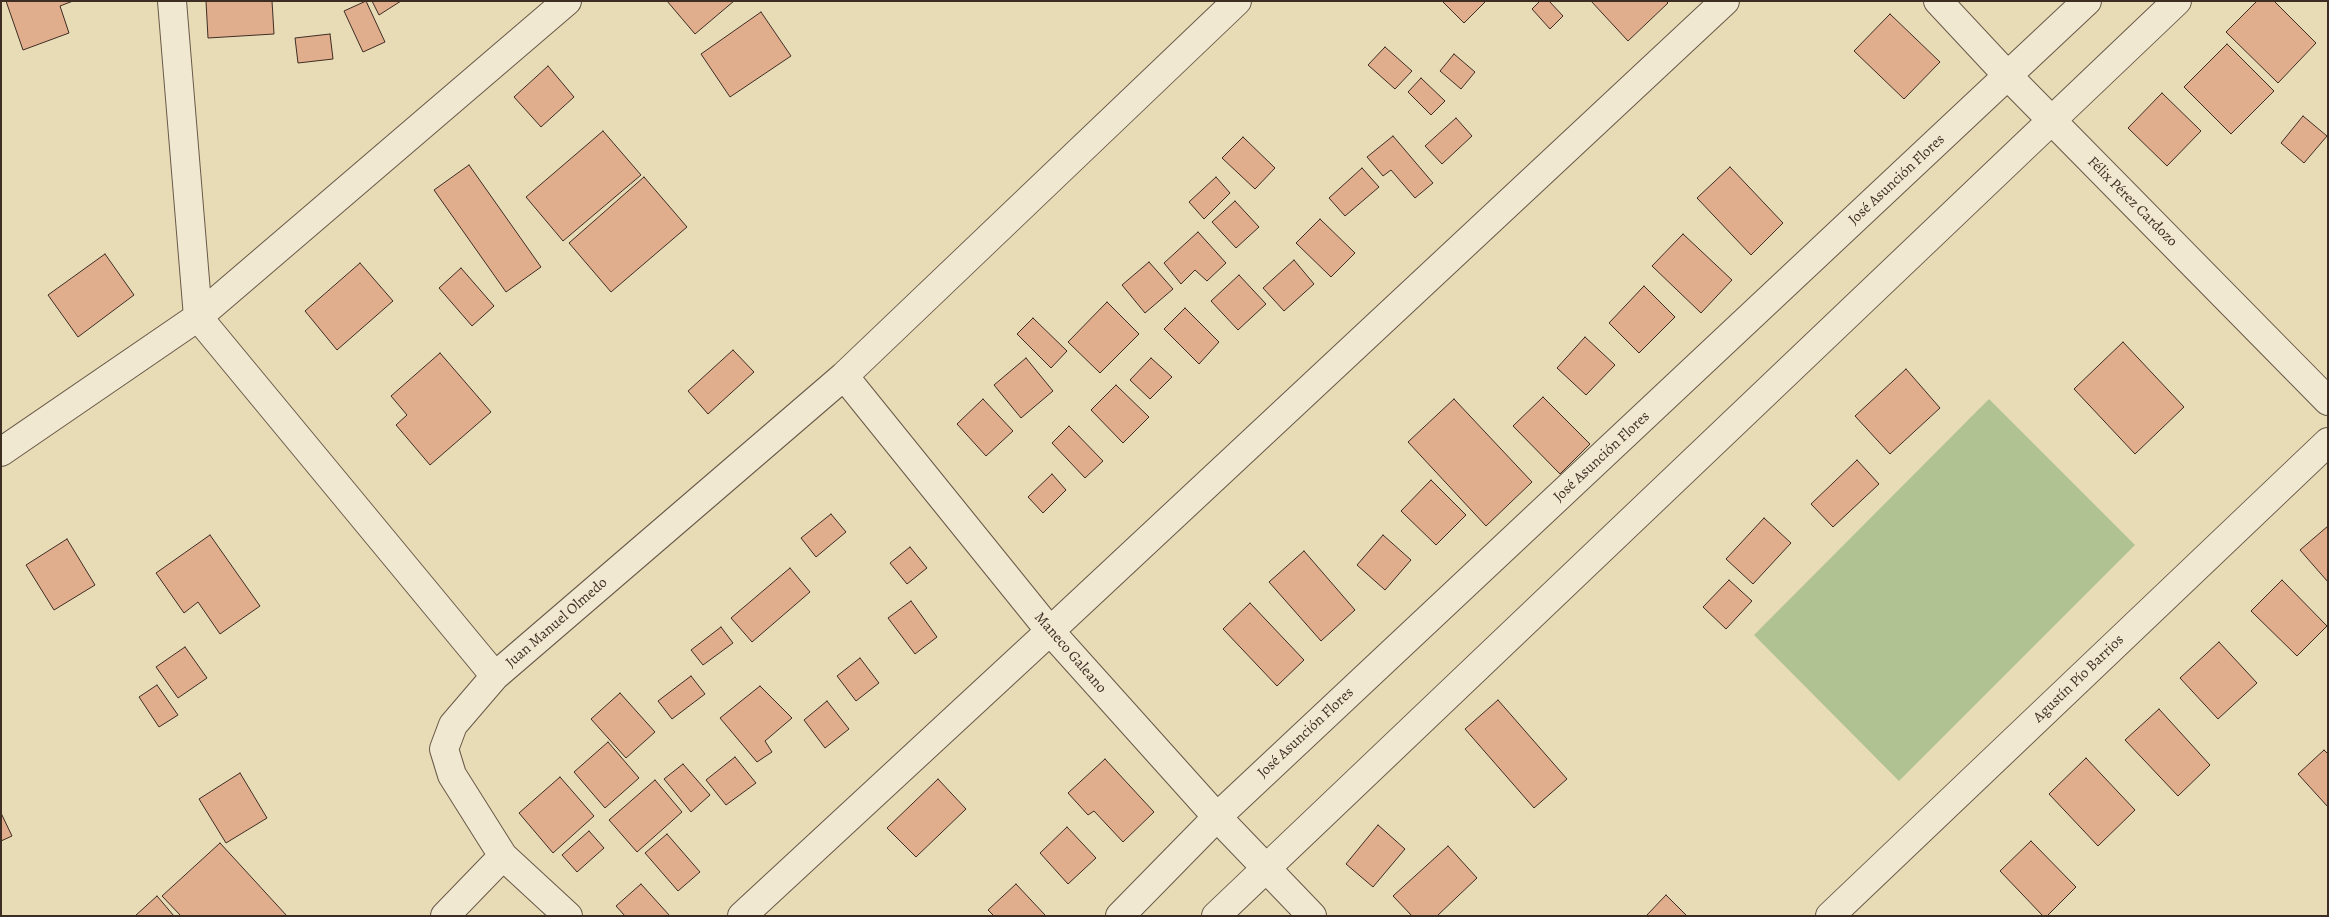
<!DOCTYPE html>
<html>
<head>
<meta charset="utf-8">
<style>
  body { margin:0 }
  #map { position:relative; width:2329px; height:917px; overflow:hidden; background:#e8dcb7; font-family:Alegreya,serif }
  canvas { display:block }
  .frame { position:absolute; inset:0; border:2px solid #3e2d23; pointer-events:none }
</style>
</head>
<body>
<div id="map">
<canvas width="2329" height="917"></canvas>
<div class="frame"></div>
</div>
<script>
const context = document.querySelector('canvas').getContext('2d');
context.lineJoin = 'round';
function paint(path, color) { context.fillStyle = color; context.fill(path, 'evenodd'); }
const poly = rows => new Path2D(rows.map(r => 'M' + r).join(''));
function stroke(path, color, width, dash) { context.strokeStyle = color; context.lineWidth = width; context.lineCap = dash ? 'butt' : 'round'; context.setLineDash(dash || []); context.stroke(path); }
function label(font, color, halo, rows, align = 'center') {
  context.font = font + ' Alegreya,serif'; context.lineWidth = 4.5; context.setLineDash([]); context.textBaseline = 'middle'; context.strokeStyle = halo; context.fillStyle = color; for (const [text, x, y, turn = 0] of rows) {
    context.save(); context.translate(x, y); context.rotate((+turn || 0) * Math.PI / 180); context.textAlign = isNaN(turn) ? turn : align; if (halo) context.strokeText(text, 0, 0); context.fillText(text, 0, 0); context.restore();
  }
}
paint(poly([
  [1989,399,2135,545,1899,781,1754,635]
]), '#b1c292');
const building = poly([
  [6,1,73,1,60,6,69,33,23,50,6,1],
  [206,1,272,1,274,34,208,38,206,1],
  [366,1,385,42,363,52,344,11,366,1],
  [372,1,401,1,379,15,372,1],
  [667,1,734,1,695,34,667,1],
  [1442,1,1486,1,1464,23,1442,1],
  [1540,1,1549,1,1563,16,1550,29,1532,9,1540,1],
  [1591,1,1666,1,1668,3,1628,41,1591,1],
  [2257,1,2274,1,2316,43,2278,83,2226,32,2257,1],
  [761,12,791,56,730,97,701,54,761,12],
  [1890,14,1940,62,1904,99,1854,51,1890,14],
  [330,34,333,59,298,63,295,38,330,34],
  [2227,44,2274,91,2231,134,2184,87,2227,44],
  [1385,47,1412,71,1395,89,1368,65,1385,47],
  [1454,54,1475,72,1461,89,1440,71,1454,54],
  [548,66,574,97,541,127,514,97,548,66],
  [1421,78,1445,101,1431,115,1408,92,1421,78],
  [2162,93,2201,131,2167,166,2128,128,2162,93],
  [2303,116,2327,136,2304,163,2281,143,2303,116],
  [1456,118,1472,136,1442,164,1425,146,1456,118],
  [603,131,641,175,563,241,526,197,603,131],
  [1393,136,1433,183,1415,198,1391,170,1383,176,1367,157,1393,136],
  [1243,137,1275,168,1255,189,1222,158,1243,137],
  [469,165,541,267,506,292,434,190,469,165],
  [1730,167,1783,223,1751,255,1697,198,1730,167],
  [1362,168,1379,187,1345,216,1329,198,1362,168],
  [644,177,687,227,611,292,569,243,644,177],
  [1216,177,1230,193,1204,219,1189,202,1216,177],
  [1235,201,1259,227,1236,248,1212,222,1235,201],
  [1320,219,1355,253,1331,277,1296,243,1320,219],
  [1198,232,1226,263,1207,281,1195,270,1181,284,1164,263,1198,232],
  [1683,234,1732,280,1701,313,1652,266,1683,234],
  [105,254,134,295,78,337,48,295,105,254],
  [1294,260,1314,284,1284,311,1263,288,1294,260],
  [1149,262,1173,289,1145,313,1122,285,1149,262],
  [360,263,393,301,337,350,305,311,360,263],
  [461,268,494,306,472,326,439,288,461,268],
  [1239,275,1266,304,1238,330,1211,301,1239,275],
  [1644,286,1675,317,1639,353,1609,323,1644,286],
  [1107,302,1139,334,1100,373,1068,342,1107,302],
  [1185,308,1219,342,1199,364,1164,329,1185,308],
  [1033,318,1067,351,1051,368,1017,334,1033,318],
  [1585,337,1615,365,1586,395,1557,368,1585,337],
  [2123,342,2184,407,2135,454,2074,389,2123,342],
  [733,350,754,372,708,414,688,391,733,350],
  [440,353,491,412,430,465,396,425,407,415,391,396,440,353],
  [1026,358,1053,391,1021,418,994,385,1026,358],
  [1151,358,1172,377,1150,399,1130,380,1151,358],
  [1906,369,1940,408,1890,454,1855,416,1906,369],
  [1116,385,1149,417,1123,443,1091,410,1116,385],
  [1543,397,1590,444,1560,474,1513,426,1543,397],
  [983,399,1013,431,986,456,957,424,983,399],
  [1454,399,1532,482,1486,526,1408,442,1454,399],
  [1069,426,1103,461,1085,478,1052,443,1069,426],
  [1857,460,1879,484,1833,527,1811,504,1857,460],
  [1052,474,1066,490,1043,513,1028,497,1052,474],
  [1431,480,1466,515,1436,545,1401,511,1431,480],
  [831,514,846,532,816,557,801,538,831,514],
  [1764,518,1791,543,1753,584,1726,559,1764,518],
  [2328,526,2328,582,2300,550,2328,526],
  [210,535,260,606,220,634,198,602,184,613,156,573,210,535],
  [1383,535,1411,560,1385,590,1357,565,1383,535],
  [67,539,95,585,54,610,26,565,67,539],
  [910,547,927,568,907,584,890,563,910,547],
  [1304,551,1355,610,1321,641,1269,582,1304,551],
  [790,568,810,592,752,642,731,618,790,568],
  [1729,580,1752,601,1726,629,1703,607,1729,580],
  [2282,580,2327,626,2297,656,2251,611,2282,580],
  [911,601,937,637,915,654,888,618,911,601],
  [1250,603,1304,660,1277,686,1223,629,1250,603],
  [721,627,733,643,703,665,691,650,721,627],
  [2219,642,2257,683,2218,719,2180,678,2219,642],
  [185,647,207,678,178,698,156,667,185,647],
  [860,658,879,683,856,701,837,676,860,658],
  [691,676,705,694,672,719,658,701,691,676],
  [157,685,178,715,159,727,139,697,157,685],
  [760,686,792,718,765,741,772,752,757,762,720,718,760,686],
  [620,693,655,732,626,758,591,719,620,693],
  [1498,700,1567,779,1534,808,1465,729,1498,700],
  [827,701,849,729,825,748,804,720,827,701],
  [2159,709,2210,765,2178,796,2125,740,2159,709],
  [608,742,639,778,605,808,574,772,608,742],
  [2324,750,2328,754,2328,807,2298,774,2324,750],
  [735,757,756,783,726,805,706,780,735,757],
  [2086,758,2135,810,2098,846,2049,794,2086,758],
  [1105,759,1154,812,1123,842,1094,811,1088,815,1068,793,1105,759],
  [683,764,710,795,691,812,664,779,683,764],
  [240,773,267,818,226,843,199,799,240,773],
  [560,777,594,816,553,853,519,813,560,777],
  [938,779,966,809,916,857,887,828,938,779],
  [655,780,682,812,637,852,609,820,655,780],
  [1,813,12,836,1,841,1,813],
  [1378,825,1405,849,1373,887,1346,864,1378,825],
  [1067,827,1096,858,1068,884,1040,853,1067,827],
  [589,831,604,848,577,872,562,855,589,831],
  [667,834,700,872,678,891,645,853,667,834],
  [2031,841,2076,887,2047,916,2043,916,2000,871,2031,841],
  [220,843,287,916,181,916,162,896,220,843],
  [1448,846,1477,878,1437,916,1412,916,1393,896,1448,846],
  [641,884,670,916,625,916,616,906,641,884],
  [1016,884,1045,915,1044,916,994,916,988,910,1016,884],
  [1666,895,1687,916,1646,916,1666,895],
  [157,896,174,916,135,916,157,896]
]);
paint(building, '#e0ad8d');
stroke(building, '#3e2d23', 1);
const minor = poly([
  [172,1,198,317,495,676],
  [1938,1,2008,76,2328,401],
  [844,376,1050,631,1217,817,1312,916],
  [1,452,198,317,567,1],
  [503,856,568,916],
  [445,916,503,856,452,775,444,749,453,725,495,676,844,376,1237,1],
  [742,916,1050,631,1725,1],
  [1120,916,1217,817,2087,1],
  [1216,916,2177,1],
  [1830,916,2328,442]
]);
stroke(minor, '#685948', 30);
stroke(minor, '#f0e8d0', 28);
label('15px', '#3e2d23', '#f0e8d0', [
  ["José Asunción Flores",1897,180,-43],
  ["Félix Pérez Cardozo",2132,202,45],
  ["José Asunción Flores",1602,457,-43],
  ["Juan Manuel Olmedo",557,623,-41],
  ["Maneco Galeano",1070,653,49],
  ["Agustín Pío Barrios",2079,679,-44],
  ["José Asunción Flores",1306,733,-43]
]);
</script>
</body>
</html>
